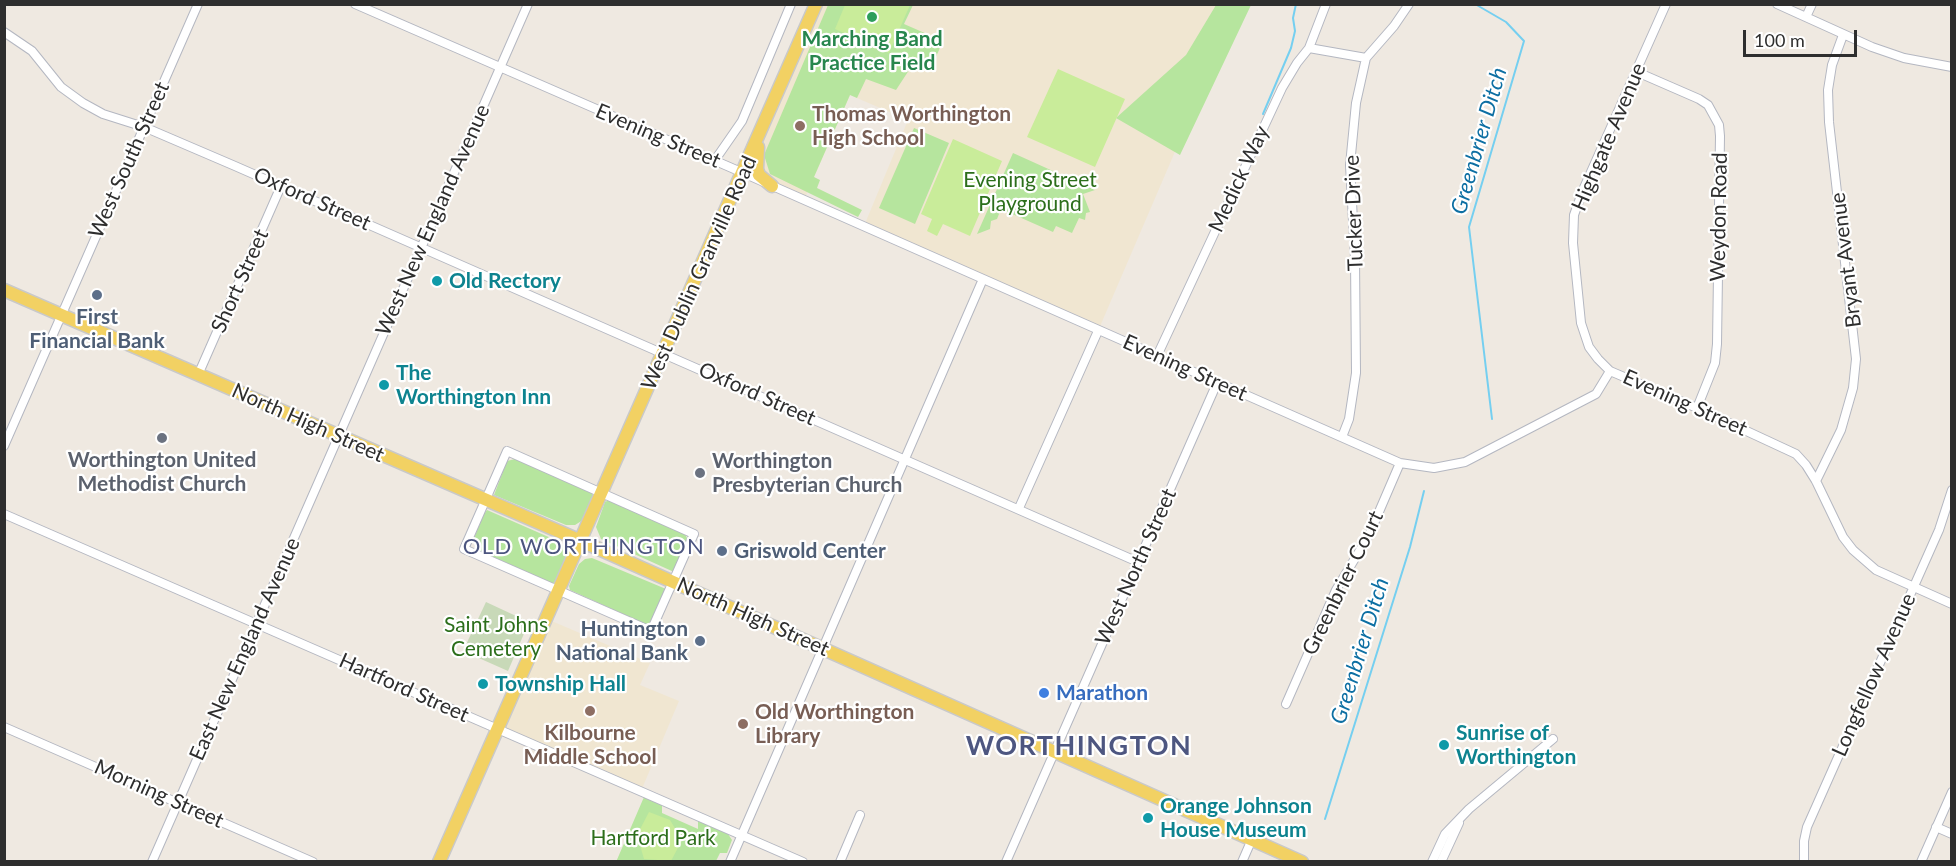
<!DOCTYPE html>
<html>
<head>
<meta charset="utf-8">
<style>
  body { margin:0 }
  #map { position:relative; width:1956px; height:866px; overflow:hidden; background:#efe9e1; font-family:Lato,sans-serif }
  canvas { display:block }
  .frame { position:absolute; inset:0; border:6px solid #2e2e2e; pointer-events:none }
  .scale { position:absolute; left:1743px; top:30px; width:114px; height:27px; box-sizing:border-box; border:3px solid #2e2e2e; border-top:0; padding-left:8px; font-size:18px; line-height:21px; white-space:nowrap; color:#2e2e2e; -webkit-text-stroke:4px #fff; paint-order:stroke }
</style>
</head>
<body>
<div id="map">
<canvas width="1956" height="866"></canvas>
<div class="frame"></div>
<div class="scale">100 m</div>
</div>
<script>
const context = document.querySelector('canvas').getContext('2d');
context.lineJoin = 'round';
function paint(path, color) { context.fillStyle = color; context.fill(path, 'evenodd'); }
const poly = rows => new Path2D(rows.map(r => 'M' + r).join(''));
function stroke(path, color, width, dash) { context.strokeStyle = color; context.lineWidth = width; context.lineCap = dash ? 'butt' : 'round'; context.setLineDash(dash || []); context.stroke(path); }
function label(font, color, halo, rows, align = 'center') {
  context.font = font + ' Lato,sans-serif'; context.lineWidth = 4.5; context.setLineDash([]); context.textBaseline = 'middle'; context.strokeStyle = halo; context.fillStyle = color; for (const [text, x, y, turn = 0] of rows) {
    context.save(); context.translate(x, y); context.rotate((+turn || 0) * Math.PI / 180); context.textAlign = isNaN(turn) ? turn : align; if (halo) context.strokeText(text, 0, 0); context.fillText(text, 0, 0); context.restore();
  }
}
paint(poly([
  [816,5,1238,5,1098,331,864,226,908,120,850,95,804,200,759,175,759,136],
  [547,619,650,663,640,685,679,701,641,791,498,729]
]), '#f0e6d1');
paint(poly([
  [828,5,913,5,904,24,943,41,931,68,915,61,896,90,866,79,857,98,850,95,814,177,820,180,817,188,862,210,858,217,770,174,764,155],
  [1216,5,1251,5,1180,155,1116,118,1186,55],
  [914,128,949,143,915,224,879,208],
  [1013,153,1095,190,1083,194,1090,212,1086,213,1085,220,1079,218,1072,233,1056,226,1053,232,1001,209,997,219,991,221,990,229,977,234],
  [515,459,592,493,594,497,583,520,575,525,566,525,494,495,507,461],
  [609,500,685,534,688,540,674,572,601,539,596,527,605,502],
  [487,510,560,542,566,550,566,558,555,583,551,583,478,550,474,538,484,514],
  [592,558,666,589,652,623,645,624,570,590,569,586,579,564,585,559],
  [644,797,662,805,662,813,698,829,698,821,728,834,732,840,727,853,720,853,716,861,616,862]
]), '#b6e59e');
paint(poly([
  [486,602,529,622,508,671,463,651]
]), '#c8d9b8');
paint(poly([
  [845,5,910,5,889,53,835,29],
  [1058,69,1125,99,1095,167,1027,137],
  [953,139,1002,161,970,236,943,224,937,236,927,231,932,219,921,214],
  [649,812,670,820,682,840,671,861,644,859,637,835]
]), '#c9ec9a');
stroke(poly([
  [1475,4,1506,22,1524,41,1469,227,1492,419],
  [1263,114,1291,48,1295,31,1293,18,1296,4],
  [1325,819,1410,547,1424,491]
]), '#75cff0', 2);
const street = poly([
  [355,4,741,172,1400,463,1434,468,1465,462,1596,394,1610,371],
  [1666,4,1583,190,1574,215,1573,243,1581,323,1589,347,1598,359,1610,371,1697,408,1796,454,1806,465,1816,481,1843,537,1853,550,1876,570,1952,604],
  [1777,4,1872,47,1904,58,1952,67],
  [1806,17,1812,4],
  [4,32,32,51,61,87,83,103,103,114,144,127,235,166,1138,562],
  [1309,48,1366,58],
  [1637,72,1699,99,1708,105,1719,125,1720,136,1717,344,1715,363,1697,408],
  [715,160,742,121,791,4],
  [1157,356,1282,88,1297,63,1309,48,1326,4],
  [198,375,281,186],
  [1342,437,1349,419,1356,373,1355,258,1350,165,1356,103,1366,58,1394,26,1409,4],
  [4,446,198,4],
  [507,451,694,534,651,631,464,549,507,451],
  [1816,481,1841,430,1853,388,1856,359,1829,122,1828,90,1832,65,1843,35],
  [1019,508,1098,331],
  [4,514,803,862],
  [1286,704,1336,590,1369,535,1400,463],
  [4,727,313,862],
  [1936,827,1952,834],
  [152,862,528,4],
  [730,862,983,279],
  [840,862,860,815],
  [1006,862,1217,383],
  [1242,862,1252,839],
  [1432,862,1445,834,1469,809,1553,739],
  [1441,862,1459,823],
  [1804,862,1804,841,1807,827,1939,530,1952,490],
  [1921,862,1952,792]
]);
const primary = poly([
  [758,147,757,169,759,175,772,186],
  [4,290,581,541,1302,862],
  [439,862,816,4]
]);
stroke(street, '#b4b7c1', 10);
stroke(primary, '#c9c9c9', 15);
stroke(street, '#fff', 8);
stroke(primary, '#f2d163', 12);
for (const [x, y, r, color] of [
  [872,17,6,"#2e9e5b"],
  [800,126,6,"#8d6e63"],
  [437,281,6,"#0f9aa8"],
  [97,295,6,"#5c6f8a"],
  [384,385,6,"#0f9aa8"],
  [162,438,6,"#6b7280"],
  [700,473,6,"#6b7280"],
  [722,551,6,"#5c6f8a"],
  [700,641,6,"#5c6f8a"],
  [483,684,6,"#0f9aa8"],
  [1044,693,6,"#3f7fe0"],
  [590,711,6,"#8d6e63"],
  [743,724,6,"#8d6e63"],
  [1444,745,6,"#0f9aa8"],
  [1148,818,6,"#0f9aa8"]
]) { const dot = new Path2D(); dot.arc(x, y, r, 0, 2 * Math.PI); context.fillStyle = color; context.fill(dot); stroke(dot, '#fff', 2); }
label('bold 21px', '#27864d', '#fff', [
  ["Marching Band",872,39],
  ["Practice Field",872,63]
]);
label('bold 21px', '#785e54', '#fff', [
  ["Thomas Worthington",812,114],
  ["High School",812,138],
  ["Old Worthington",755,712],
  ["Library",755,736],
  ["Kilbourne",590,733,"center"],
  ["Middle School",590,757,"center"]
], 'left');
label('21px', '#2e2e2e', '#fff', [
  ["Evening Street",658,136,23],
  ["Highgate Avenue",1609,137,-67],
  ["West South Street",129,160,-66],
  ["Medick Way",1239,179,-65],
  ["Oxford Street",312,199,24],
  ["Tucker Drive",1354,213,-92],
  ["Weydon Road",1719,217,-89],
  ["West New England Avenue",433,220,-66],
  ["Bryant Avenue",1846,260,-97],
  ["West Dublin Granville Road",699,273,-66],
  ["Short Street",240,281,-66],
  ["Evening Street",1185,368,24],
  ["Oxford Street",757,394,24],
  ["Evening Street",1685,403,24],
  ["North High Street",308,423,24],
  ["West North Street",1136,567,-66],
  ["Greenbrier Court",1343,583,-64],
  ["North High Street",753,617,24],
  ["East New England Avenue",245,649,-66],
  ["Longfellow Avenue",1874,675,-66],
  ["Hartford Street",404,688,24],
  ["Morning Street",159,794,24]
]);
label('21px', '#2c6e1b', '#fff', [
  ["Evening Street",1030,180],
  ["Playground",1030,204],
  ["Saint Johns",496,625],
  ["Cemetery",496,649],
  ["Hartford Park",653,838]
]);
label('bold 21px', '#0d838f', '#fff', [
  ["Old Rectory",449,281],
  ["The",396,373],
  ["Worthington Inn",396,397],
  ["Township Hall",495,684],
  ["Sunrise of",1456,733],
  ["Worthington",1456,757],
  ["Orange Johnson",1160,806],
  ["House Museum",1160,830]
], 'left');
label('bold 21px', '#4e5e75', '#fff', [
  ["First",97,317],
  ["Financial Bank",97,341],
  ["Griswold Center",734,551,"left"],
  ["Huntington",688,629,"right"],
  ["National Bank",688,653,"right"]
]);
label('bold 21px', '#5b616d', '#fff', [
  ["Worthington United",162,460],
  ["Methodist Church",162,484],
  ["Worthington",712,461,"left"],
  ["Presbyterian Church",712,485,"left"]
]);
label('bold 21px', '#366cbe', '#fff', [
  ["Marathon",1056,693]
], 'left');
label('italic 22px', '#0d6fa3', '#fff', [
  ["Greenbrier Ditch",1479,141,-74],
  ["Greenbrier Ditch",1360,651,-73]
]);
context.letterSpacing = '1.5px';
label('22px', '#4d5680', '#fff', [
  ["OLD WORTHINGTON",584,547]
]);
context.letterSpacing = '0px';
context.letterSpacing = '1.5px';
label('bold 27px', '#4d5680', '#fff', [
  ["WORTHINGTON",1079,746]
]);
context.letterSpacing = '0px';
</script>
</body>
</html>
